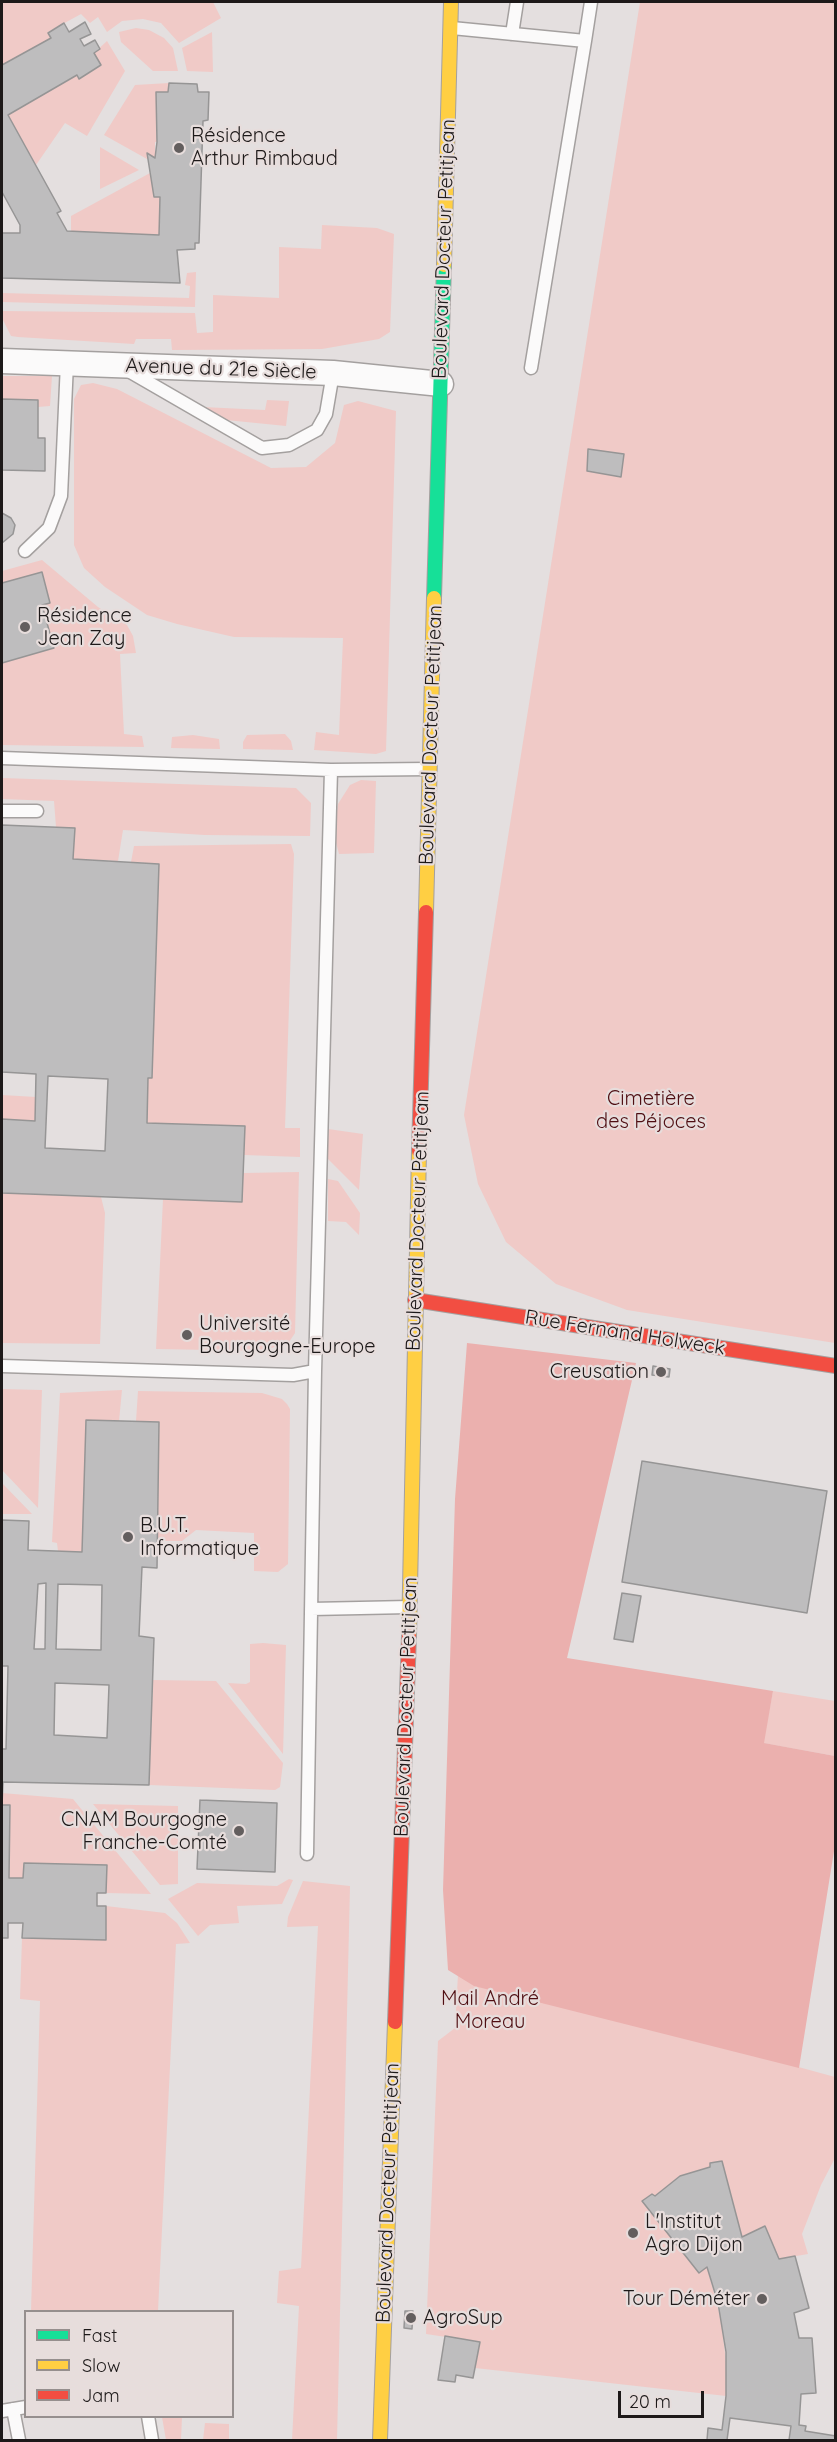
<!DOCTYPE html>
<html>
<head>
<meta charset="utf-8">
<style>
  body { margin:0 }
  #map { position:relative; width:837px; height:2442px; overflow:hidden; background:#e4dfdf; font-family:Quicksand,sans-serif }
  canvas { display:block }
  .frame { position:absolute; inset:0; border:3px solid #1d1919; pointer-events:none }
  .legend { position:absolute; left:24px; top:2310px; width:210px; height:108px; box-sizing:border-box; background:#e7dddc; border:2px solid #968f8e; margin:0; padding:8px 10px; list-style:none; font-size:18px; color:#1d1919 }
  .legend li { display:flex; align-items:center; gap:12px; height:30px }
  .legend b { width:30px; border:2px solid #968f8e }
  .scale { position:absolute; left:618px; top:2391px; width:86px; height:27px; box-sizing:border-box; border:3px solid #1d1919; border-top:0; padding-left:8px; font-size:18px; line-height:21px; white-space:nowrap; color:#1d1919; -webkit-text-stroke:4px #e7dddc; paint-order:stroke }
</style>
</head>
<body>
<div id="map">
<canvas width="837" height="2442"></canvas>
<div class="frame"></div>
<ul class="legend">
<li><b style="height:8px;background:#16e098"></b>Fast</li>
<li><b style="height:8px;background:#ffcf43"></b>Slow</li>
<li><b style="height:8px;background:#f24e42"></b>Jam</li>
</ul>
<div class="scale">20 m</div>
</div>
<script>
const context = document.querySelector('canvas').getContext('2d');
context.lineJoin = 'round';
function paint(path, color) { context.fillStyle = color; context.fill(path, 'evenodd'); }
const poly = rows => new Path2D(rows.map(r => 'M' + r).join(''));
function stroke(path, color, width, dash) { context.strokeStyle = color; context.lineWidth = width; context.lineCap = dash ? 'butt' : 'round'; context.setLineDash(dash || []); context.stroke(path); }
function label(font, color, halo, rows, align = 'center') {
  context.font = font + ' Quicksand,sans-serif'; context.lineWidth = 4.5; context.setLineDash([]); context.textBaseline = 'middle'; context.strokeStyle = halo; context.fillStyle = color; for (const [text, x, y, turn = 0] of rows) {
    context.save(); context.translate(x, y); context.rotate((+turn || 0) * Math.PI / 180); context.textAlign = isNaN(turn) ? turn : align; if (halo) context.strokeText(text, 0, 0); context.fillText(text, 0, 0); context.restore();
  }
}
paint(poly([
  [2,2,213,2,221,18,179,43,161,23,143,19,122,21,107,32,98,17,90,23,81,14,48,32,51,38,2,65],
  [640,2,835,2,835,1343,627,1310,556,1284,506,1242,478,1184,464,1115],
  [136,28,149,30,164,38,173,48,178,71,153,71,121,42,119,32],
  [212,32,213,72,187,71,182,48],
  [107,41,125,71,87,136,65,123,36,165,8,115,77,75,80,78,101,66,94,53],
  [169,83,168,92,156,92,157,142,155,142,155,158,147,153,147,159,104,135,135,85],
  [100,147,139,170,100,189],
  [150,173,154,196,160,197,159,235,71,231,71,216],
  [322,225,377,228,394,234,390,332,379,339,322,349,172,350,171,339,136,339,134,344,18,337,11,336,2,318,2,311,195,313,197,333,213,332,213,295,279,298,279,247,321,249],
  [196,272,195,307,2,302,2,293,189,298,190,286,185,285,187,273],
  [2,376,52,376,50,406,38,407,38,400,2,399],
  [93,383,117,389,271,468,306,467,335,443,344,405,358,401,396,411,386,751,376,754,314,750,316,732,339,735,343,638,234,637,177,624,147,615,105,587,84,568,74,545,74,399,81,385],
  [267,400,289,401,286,426,226,420,203,407,265,410],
  [42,560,98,607,127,625,133,636,136,653,120,654,124,734,142,736,144,747,2,745,2,571],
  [285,734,291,741,293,750,243,749,243,742,247,735],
  [193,735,219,739,220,749,171,748,172,737],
  [2,778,296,788,311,803,310,836,205,835,123,830,118,861,73,859,75,828,56,827,54,801,2,799],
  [361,780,376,781,374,853,339,854,334,835,338,804,350,785],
  [291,844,294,854,285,1128,300,1128,300,1157,244,1155,245,1126,147,1123,148,1078,152,1078,159,864,131,862,134,846],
  [2,1095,36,1097,35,1121,2,1119],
  [328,1129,363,1134,359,1190,328,1159],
  [299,1172,295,1333,289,1342,263,1351,156,1349,163,1199,241,1202,243,1173],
  [328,1179,338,1181,360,1213,359,1235,346,1222,328,1221],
  [2,1193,101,1197,105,1213,100,1344,2,1343],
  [2,1389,42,1390,38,1508,2,1470],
  [122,1390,119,1421,86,1420,82,1552,58,1551,57,1543,52,1542,60,1393],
  [138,1391,262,1393,282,1399,287,1404,290,1409,288,1564,278,1572,254,1571,254,1533,196,1530,182,1541,157,1541,159,1422,136,1421],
  [2,1483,32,1514,2,1514],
  [263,1643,286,1645,283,1754,228,1683,246,1684,250,1682,250,1644],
  [153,1680,216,1681,283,1763,280,1787,275,1790,149,1785],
  [773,1691,835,1701,835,1756,763,1743],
  [2,1793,73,1799,151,1894,106,1893,106,1865,25,1863,23,1878,9,1878,10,1805,2,1805],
  [93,1804,178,1806,178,1884,160,1885],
  [289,1879,293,1880,282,1904,237,1906,239,1923,210,1925,198,1936,168,1899,197,1883,277,1886],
  [303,1881,350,1886,337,2440,292,2440,299,2306,277,2303,279,2271,301,2268,318,1926,287,1927,288,1917],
  [106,1906,165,1913,177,1923,190,1943,176,1944,158,2311,31,2311,40,2001,20,1999,22,1938,105,1940],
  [458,1974,835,2077,835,2158,821,2185,802,2234,808,2254,779,2259,765,2227,742,2237,722,2161,710,2163,710,2167,680,2176,655,2196,652,2194,643,2201,707,2267,721,2320,726,2362,726,2396,475,2368,479,2342,426,2334,438,2041,455,2028],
  [162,2417,182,2417,181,2440,166,2440],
  [205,2423,229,2424,229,2440,203,2440]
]), '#f0cac7');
paint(poly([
  [467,1343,636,1363,567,1658,773,1691,764,1743,835,1756,835,1845,799,2068,474,1986,448,1970,443,1890,455,1499]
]), '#ebb0ae');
const building = poly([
  [85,22,91,34,80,39,84,46,95,40,100,49,94,53,101,65,79,79,77,75,8,115,61,211,57,213,67,231,159,235,160,197,154,197,147,153,155,158,157,142,156,92,168,92,169,83,197,84,198,92,209,92,208,120,203,121,199,243,195,243,195,249,177,250,180,283,2,278,2,233,20,233,20,225,2,192,2,65,51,38,48,33,64,23,69,32,85,22],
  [2,399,38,400,38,438,45,438,45,471,2,470,2,399],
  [588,449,624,454,621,477,587,471,588,449],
  [2,513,11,518,15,525,13,534,2,543,2,513],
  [42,572,50,603,42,605,54,648,2,663,2,583,42,572],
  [2,825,75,828,73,859,159,864,152,1078,148,1078,147,1123,245,1126,242,1202,2,1193,2,1119,35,1121,36,1074,2,1072,2,825],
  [48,1076,108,1079,105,1151,45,1148,48,1076],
  [653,1366,670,1369,669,1377,652,1375,653,1366],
  [86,1420,159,1422,157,1568,142,1567,139,1636,154,1638,149,1785,3,1782,2,1805,10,1805,9,1878,23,1878,24,1863,107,1865,106,1893,97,1893,97,1906,106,1906,106,1940,22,1938,23,1923,8,1923,8,1938,2,1938,2,1749,6,1749,8,1666,2,1666,2,1520,29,1521,28,1550,82,1552,86,1420],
  [46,1583,45,1649,34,1649,38,1584,46,1583],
  [58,1584,102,1585,101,1650,56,1649,58,1584],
  [55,1683,109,1685,107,1738,54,1735,55,1683],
  [642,1461,827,1491,807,1613,622,1582,642,1461],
  [622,1593,641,1596,633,1642,614,1639,622,1593],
  [200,1800,277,1803,275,1872,197,1869,200,1800],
  [722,2161,742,2237,765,2226,779,2259,795,2256,809,2308,794,2313,799,2338,812,2338,816,2393,801,2394,799,2425,806,2426,805,2431,836,2436,836,2440,789,2440,791,2426,730,2418,727,2440,707,2440,708,2428,722,2430,726,2396,726,2352,718,2303,707,2267,699,2273,642,2201,652,2194,655,2196,680,2176,710,2167,710,2163,722,2161],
  [405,2311,413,2311,412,2329,404,2328,405,2311],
  [445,2336,480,2342,473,2378,456,2375,455,2382,438,2380,445,2336]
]);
paint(building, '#bebdbe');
stroke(building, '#969595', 1.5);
const lane = poly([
  [452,28,585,41,591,2],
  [512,34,517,2],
  [531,368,585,41],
  [127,370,262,448,289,445,317,430,326,414,333,373],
  [25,551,49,528,61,496,67,363],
  [2,758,331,770,429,769],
  [2,811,37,811],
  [2,1366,293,1375,315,1371,331,770],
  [311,1609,409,1607],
  [307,1854,315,1371],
  [13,2409,19,2440],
  [2,2411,26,2407],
  [148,2416,152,2440]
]);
const street = poly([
  [2,361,333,373,441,384]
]);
const fast = poly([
  [434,598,444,265]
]);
const slow = poly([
  [444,265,451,2],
  [426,912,434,598],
  [409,1636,419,1151],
  [380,2440,395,2022]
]);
const jam = poly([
  [419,1151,426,912],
  [415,1300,836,1366],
  [395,2022,409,1636]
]);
stroke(lane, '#a4a09f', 15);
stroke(street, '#a4a09f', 27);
stroke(fast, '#a4a09f', 16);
stroke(slow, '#a4a09f', 16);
stroke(jam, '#a4a09f', 16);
stroke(lane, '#fbfafa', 12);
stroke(street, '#fbfafa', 24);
stroke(fast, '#16e098', 14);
stroke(slow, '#ffcf43', 14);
stroke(jam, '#f24e42', 14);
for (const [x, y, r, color] of [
  [179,148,6,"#635e5e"],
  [25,627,6,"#635e5e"],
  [187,1335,6,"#635e5e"],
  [661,1372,6,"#635e5e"],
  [128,1537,6,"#635e5e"],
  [239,1831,6,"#635e5e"],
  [633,2233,6,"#635e5e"],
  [762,2299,6,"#635e5e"],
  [411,2318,6,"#635e5e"]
]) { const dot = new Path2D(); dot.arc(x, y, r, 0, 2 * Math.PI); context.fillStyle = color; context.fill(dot); stroke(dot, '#e7dddc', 2); }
label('20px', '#1d1919', '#e7dddc', [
  ["Résidence",191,136],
  ["Arthur Rimbaud",191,159],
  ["Résidence",37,616],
  ["Jean Zay",37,639],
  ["Université",199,1324],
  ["Bourgogne-Europe",199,1347],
  ["Creusation",649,1372,"right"],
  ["B.U.T.",140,1526],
  ["Informatique",140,1549],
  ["CNAM Bourgogne",227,1820,"right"],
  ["Franche-Comté",227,1843,"right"],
  ["L'Institut",645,2222],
  ["Agro Dijon",645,2245],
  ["Tour Déméter",750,2299,"right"],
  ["AgroSup",423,2318]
], 'left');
label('20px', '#1d1919', '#e7dddc', [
  ["Boulevard Docteur Petitjean",444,249,-88],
  ["Avenue du 21e Siècle",221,369,2],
  ["Boulevard Docteur Petitjean",431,735,-88],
  ["Boulevard Docteur Petitjean",418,1221,-88],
  ["Rue Fernand Holweck",625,1333,9],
  ["Boulevard Docteur Petitjean",406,1707,-88],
  ["Boulevard Docteur Petitjean",388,2193,-88]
]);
label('20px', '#4f0e12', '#e7dddc', [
  ["Cimetière",651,1099],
  ["des Péjoces",651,1122],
  ["Mail André",490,1999],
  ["Moreau",490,2022]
]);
</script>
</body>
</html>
